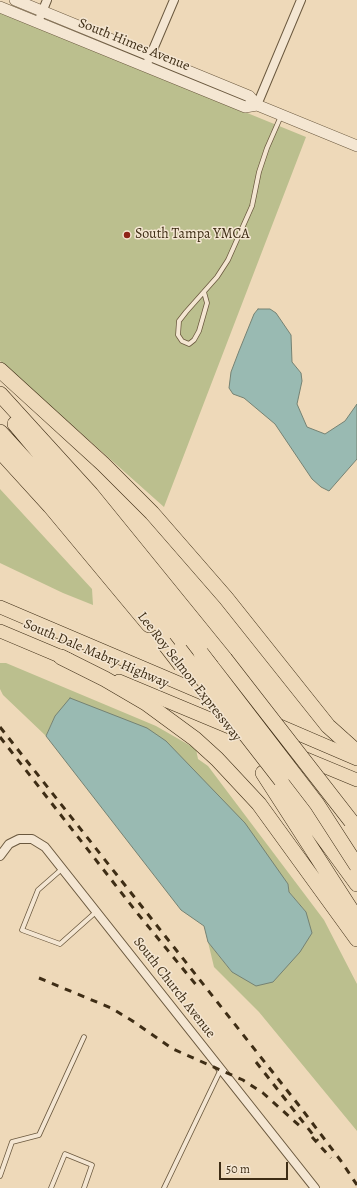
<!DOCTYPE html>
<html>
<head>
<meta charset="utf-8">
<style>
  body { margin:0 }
  #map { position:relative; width:357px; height:1188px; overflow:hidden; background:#eed9b9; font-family:Alegreya,serif }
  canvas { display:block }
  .scale { position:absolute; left:219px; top:1162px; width:69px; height:18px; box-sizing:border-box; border:2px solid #3e2d15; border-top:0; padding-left:5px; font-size:12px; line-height:14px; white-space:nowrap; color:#3e2d15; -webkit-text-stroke:3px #f4e6d2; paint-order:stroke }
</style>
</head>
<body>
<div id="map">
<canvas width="357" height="1188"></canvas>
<div class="scale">50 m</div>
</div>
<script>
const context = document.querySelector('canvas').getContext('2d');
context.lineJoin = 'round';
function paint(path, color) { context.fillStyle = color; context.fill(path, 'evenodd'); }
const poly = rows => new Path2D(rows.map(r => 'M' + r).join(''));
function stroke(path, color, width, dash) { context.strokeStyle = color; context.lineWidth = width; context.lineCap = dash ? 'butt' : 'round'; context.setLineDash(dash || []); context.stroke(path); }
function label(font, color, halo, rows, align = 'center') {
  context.font = font + ' Alegreya,serif'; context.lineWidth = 3; context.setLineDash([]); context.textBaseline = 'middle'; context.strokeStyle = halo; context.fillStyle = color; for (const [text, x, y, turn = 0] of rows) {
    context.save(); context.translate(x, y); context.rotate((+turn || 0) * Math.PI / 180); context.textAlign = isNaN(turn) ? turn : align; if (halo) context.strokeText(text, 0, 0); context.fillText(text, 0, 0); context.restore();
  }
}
paint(poly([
  [0,12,306,137,164,507,0,361],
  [0,489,92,589,93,605,63,593,0,563],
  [0,663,6,663,156,726,196,749,198,759,208,766,324,920,357,984,357,1131,259,1012,214,967,208,942,232,972,306,912,289,892,288,884,55,716,46,736,3,695,0,689]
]), '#bbbf8e');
const water = poly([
  [258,309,270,309,276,313,291,335,292,362,301,373,302,381,297,404,307,427,325,434,345,421,357,404,357,459,329,491,321,487,312,479,275,424,244,398,233,394,229,388,231,372,239,351,254,314,258,309],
  [70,698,147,728,166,741,245,823,288,884,289,892,306,912,312,933,300,952,273,982,256,986,232,972,208,942,204,926,181,910,46,736,55,716,70,698]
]);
paint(water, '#99bab2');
stroke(water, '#758273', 1);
const service = poly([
  [204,292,207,303,199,331,194,340,189,344,182,341,178,335,179,321,186,312,217,277,228,260,252,206,259,172,267,148,281,116],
  [63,868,38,890,22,930,60,944,97,911],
  [0,1176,12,1142,39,1135,84,1037],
  [51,1188,65,1154,92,1165,84,1188],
  [164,1188,221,1069]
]);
const minor = poly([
  [38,22,47,0],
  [146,66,174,0],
  [257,105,301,0],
  [0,856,9,844,19,839,32,839,45,847,315,1188]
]);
const tertiary = poly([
  [15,0,249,96,257,105,357,146],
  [0,7,245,107,257,105]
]);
const primary = poly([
  [0,607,221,701],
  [0,631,69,660],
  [119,681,246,734],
  [245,711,357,759],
  [270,744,357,780]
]);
const motorway = poly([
  [0,370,103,464,152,513,226,598,328,726,357,752],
  [0,394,91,494,225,659],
  [15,424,139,572,201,653],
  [0,432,41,477,116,566,180,650],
  [0,451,50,506,149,625],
  [61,657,105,679,146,703,195,739,217,759,259,804,357,939],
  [263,773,357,919],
  [281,780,357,884]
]);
stroke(service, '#6a583e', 5.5);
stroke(minor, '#6a583e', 10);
stroke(tertiary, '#6a583e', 12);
stroke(primary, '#3e2d15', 14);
stroke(motorway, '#3e2d15', 16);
stroke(service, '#f4e6d2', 4);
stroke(minor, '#f4e6d2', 8);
stroke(tertiary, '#f4e6d2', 11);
stroke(primary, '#eed9b9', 13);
stroke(motorway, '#eed9b9', 15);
stroke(poly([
  [0,727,301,1108,341,1161,357,1185],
  [0,737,138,914,197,986],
  [39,978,111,1008,131,1020,173,1049,243,1080,263,1093,302,1128],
  [256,1062,318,1141],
  [312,1137,331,1158]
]), '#3e2d15', 3, [7, 7]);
const motorwayBridge = poly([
  [164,643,181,665],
  [180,650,281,780],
  [201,653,317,804,357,866],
  [225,659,351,821]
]);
stroke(motorwayBridge, '#3e2d15', 16, []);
stroke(motorwayBridge, '#eed9b9', 15);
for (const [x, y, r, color] of [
  [127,235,4,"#8f2418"]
]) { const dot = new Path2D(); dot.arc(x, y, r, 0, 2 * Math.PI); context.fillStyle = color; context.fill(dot); stroke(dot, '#f4e6d2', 1.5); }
label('14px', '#3e2d15', '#f4e6d2', [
  ["South Himes Avenue",134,45,22],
  ["South Dale Mabry Highway",96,654,23],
  ["Lee Roy Selmon Expressway",189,677,52],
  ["South Church Avenue",174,988,52]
]);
label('14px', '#3e2d15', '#f4e6d2', [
  ["South Tampa YMCA",135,235]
], 'left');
</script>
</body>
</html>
